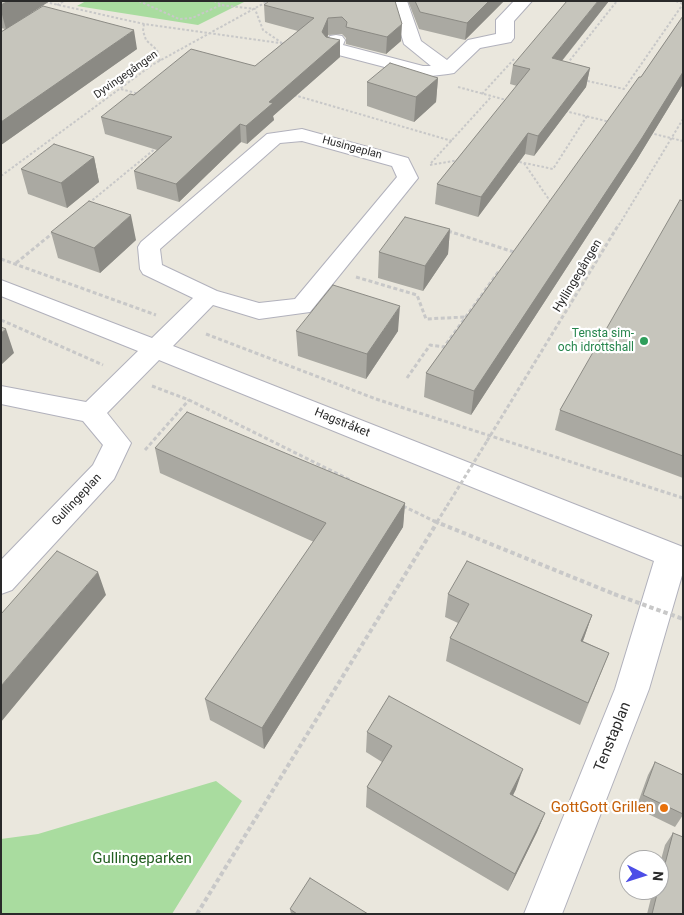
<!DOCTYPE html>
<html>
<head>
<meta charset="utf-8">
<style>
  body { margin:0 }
  #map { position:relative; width:684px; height:915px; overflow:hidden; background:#eae7dd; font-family:Roboto,sans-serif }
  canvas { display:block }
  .frame { position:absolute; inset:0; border:2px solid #2a2a2a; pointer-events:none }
  .north { position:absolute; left:619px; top:850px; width:50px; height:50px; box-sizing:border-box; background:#fff; border:1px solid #aaa; border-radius:50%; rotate:95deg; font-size:14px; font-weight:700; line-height:20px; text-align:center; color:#2a2a2a }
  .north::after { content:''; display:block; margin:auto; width:18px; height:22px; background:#4d4ee7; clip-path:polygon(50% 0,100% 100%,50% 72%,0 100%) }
</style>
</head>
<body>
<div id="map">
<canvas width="684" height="915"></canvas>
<div class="frame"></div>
<div class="north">N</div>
</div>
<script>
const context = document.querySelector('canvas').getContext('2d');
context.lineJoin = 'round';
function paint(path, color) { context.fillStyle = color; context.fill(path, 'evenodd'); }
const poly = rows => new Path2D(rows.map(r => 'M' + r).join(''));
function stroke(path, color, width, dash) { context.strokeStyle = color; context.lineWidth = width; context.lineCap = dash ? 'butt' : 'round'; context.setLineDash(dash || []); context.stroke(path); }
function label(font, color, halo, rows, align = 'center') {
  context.font = font + ' Roboto,sans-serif'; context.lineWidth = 4.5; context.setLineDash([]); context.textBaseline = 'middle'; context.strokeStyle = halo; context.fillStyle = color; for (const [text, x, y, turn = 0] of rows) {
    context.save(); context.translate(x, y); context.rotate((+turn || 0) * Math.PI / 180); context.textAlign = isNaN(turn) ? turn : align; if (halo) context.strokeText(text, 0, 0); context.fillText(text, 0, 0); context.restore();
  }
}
paint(poly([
  [86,1,240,1,244,2,198,25,77,6],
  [216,781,242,801,172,914,1,914,1,839,38,834]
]), '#a9dc9f');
const minor = poly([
  [391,1,407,1,421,41,447,60,468,40,496,34,496,20,514,1,532,1,514,21,514,38,511,42,480,48,454,73,448,74,423,77,327,52,324,48,327,40,330,36,336,35,342,36,345,40,343,45,423,66,431,66,404,44,391,1],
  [302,129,408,158,418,178,310,312,259,319,213,305,173,346,683,547,683,572,649,689,562,914,524,914,615,689,654,561,159,360,107,413,131,443,114,479,12,590,1,594,1,560,93,465,103,445,83,421,1,404,1,386,86,402,138,351,1,296,1,280,152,338,193,298,143,274,140,269,138,247,141,242,267,134,302,129],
  [302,141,392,166,397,177,295,299,259,303,217,291,162,265,160,249,280,143,302,141]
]);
stroke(minor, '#b1b1bc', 2);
stroke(poly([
  [41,1,144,24,287,44],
  [139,1,179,19,192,18,221,5],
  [214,1,221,5,255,9,263,30,282,43],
  [676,1,683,4],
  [57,5,64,1],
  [144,24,143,31,146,40,157,50,160,61],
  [567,64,617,1],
  [583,80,624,89,683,4],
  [458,87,510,101],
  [121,89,139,94],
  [482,94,515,58],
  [294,95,452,141],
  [565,111,610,122],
  [650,133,683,141],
  [515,161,553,169,587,116],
  [431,163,491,97],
  [524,163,550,201,549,203],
  [430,165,459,160],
  [1,176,152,65,268,1],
  [89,203,156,148],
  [619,225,683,119]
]), '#c8c8c8', 2, [2.5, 2]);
stroke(poly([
  [448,231,514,252],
  [1,259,156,315],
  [16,263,54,232],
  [356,277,417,295,426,319,465,317],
  [1,320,103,365],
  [206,334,376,399,683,498],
  [407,378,430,345,444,347,499,271],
  [152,386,189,400,350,480],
  [487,441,619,224],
  [145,450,189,400],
  [403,506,436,522],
  [437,522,447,506]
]), '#c8c8c8', 3, [4, 2.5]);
stroke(poly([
  [434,521,614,594],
  [197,914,438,521]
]), '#c8c8c8', 4, [4.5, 3]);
paint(minor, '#fff');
stroke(poly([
  [447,506,487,441]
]), '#c8c8c8', 3, [4, 2.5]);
stroke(poly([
  [614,594,683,619]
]), '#c8c8c8', 4, [4.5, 3]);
paint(poly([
  [1,1,32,13,137,49,1,145,1,32,5,29,1,28],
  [395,1,401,41,386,54,346,44,346,38,342,34,328,35,328,37,340,57,273,116,274,120,247,144,241,142,179,202,137,189,134,171,157,150,105,134,101,117,134,95,255,66,298,31,265,22,264,5],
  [408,1,504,1,465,40,419,29],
  [609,1,562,61,590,68,586,87,534,156,525,154,478,217,435,204,437,184,517,86,510,84,513,65],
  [683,16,683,84,636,161,471,415,424,397,426,373,641,77],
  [438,78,436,102,414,122,367,106,367,82],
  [94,157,99,182,67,208,28,194,21,169],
  [683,201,683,478,555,430,560,410],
  [450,229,448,254,423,291,378,278,379,252],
  [51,232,136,240,100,273,58,258],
  [296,331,398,331,366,379,298,356],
  [155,448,405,503,403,527,264,749,210,720,205,699,314,542,160,473],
  [448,594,592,615,583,641,609,653,580,725,446,661,450,638,458,623,445,617],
  [367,732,516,789,513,795,545,813,537,832,508,891,366,807,367,787,382,762,366,752],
  [655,762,683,815,675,827,636,808,648,775],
  [673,833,683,914,647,914,653,890,659,890,659,867,665,845],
  [290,909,368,914,291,914]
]), '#aaa9a2');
paint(poly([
  [8,1,50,1,6,29,1,11,1,5],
  [489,1,504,1,465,40,467,23],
  [598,1,609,1,548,78,552,58],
  [328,18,328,35,322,49,322,32],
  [402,24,401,41,386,54,387,37],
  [134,30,137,49,1,145,1,122],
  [340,40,340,57,273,116,274,120,247,144,246,126,269,102],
  [590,68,586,87,534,156,538,136],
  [683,72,683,84,636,161,471,415,474,391],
  [438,78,436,102,414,122,416,97],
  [240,124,241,142,179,202,176,184],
  [528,133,525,154,478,217,481,197],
  [94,157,99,182,67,208,61,183],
  [131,215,136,240,100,273,94,248],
  [450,229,448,254,423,291,425,266],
  [400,306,398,331,366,379,367,354],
  [6,329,14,353,1,365,1,333],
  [405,503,403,527,264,749,262,728],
  [98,572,106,595,1,722,1,686],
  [592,615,584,638,573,663,581,641],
  [523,769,516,789,504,813,510,794],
  [545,813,537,832,508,891,515,874]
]), '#8b8a84');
const building = poly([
  [1,1,8,1,1,5,1,1],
  [269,1,395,1,402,24,387,37,346,27,347,22,342,17,328,18,322,32,326,37,340,40,269,102,273,103,246,126,240,124,176,184,134,171,172,137,101,117,130,94,134,95,191,49,255,66,314,18,264,5,269,1],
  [415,1,489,1,467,23,420,12,415,1],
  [567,1,598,1,552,58,590,68,538,136,528,133,481,197,437,184,530,69,513,65,567,1],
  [43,6,134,30,1,122,1,32,43,6],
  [683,16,683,72,642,138,474,391,426,373,639,77,641,77,683,16],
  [390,63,438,78,416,97,367,82,390,63],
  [54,144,94,157,61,183,21,169,54,144],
  [680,200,683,201,683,456,560,410,680,200],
  [89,201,131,215,94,248,51,232,89,201],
  [405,217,450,229,425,266,379,252,405,217],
  [333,285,400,306,367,354,296,331,333,285],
  [1,327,6,329,1,333,1,327],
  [187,412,405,503,262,728,205,699,326,523,155,448,187,412],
  [57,551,98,572,1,686,1,614,57,551],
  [467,561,592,615,581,641,609,653,588,703,450,638,469,604,448,594,467,561],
  [389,696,523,769,510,794,545,813,515,874,367,787,392,746,367,732,389,696],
  [655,762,683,775,683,814,643,795,655,762],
  [673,833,683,837,683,914,652,914,658,890,659,890,659,887,673,833],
  [310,878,368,914,297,914,290,909,310,878]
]);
paint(building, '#c6c5bc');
stroke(building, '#8b8a84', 1);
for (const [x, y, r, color] of [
  [644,341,5,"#2e9e5b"],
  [664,808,5,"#e8710a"]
]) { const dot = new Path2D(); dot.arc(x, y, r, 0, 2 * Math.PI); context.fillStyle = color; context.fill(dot); stroke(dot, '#fff', 2); }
label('11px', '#2a2a2a', '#fff', [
  ["Dyvingegången",126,75,-35],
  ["Husingeplan",352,148,15]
]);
label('12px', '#2a2a2a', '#fff', [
  ["Hyllingegången",578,276,-59],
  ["Hagstråket",342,423,22],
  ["Gullingeplan",77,500,-47]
]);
label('12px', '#27864d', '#fff', [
  ["Tensta sim-",634,334],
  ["och idrottshall",634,348]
], 'right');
label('15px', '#2a2a2a', '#fff', [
  ["Tenstaplan",613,737,-68]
]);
label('15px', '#c56008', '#fff', [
  ["GottGott Grillen",654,808]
], 'right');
label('15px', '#235f21', '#fff', [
  ["Gullingeparken",142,859]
]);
</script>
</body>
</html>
